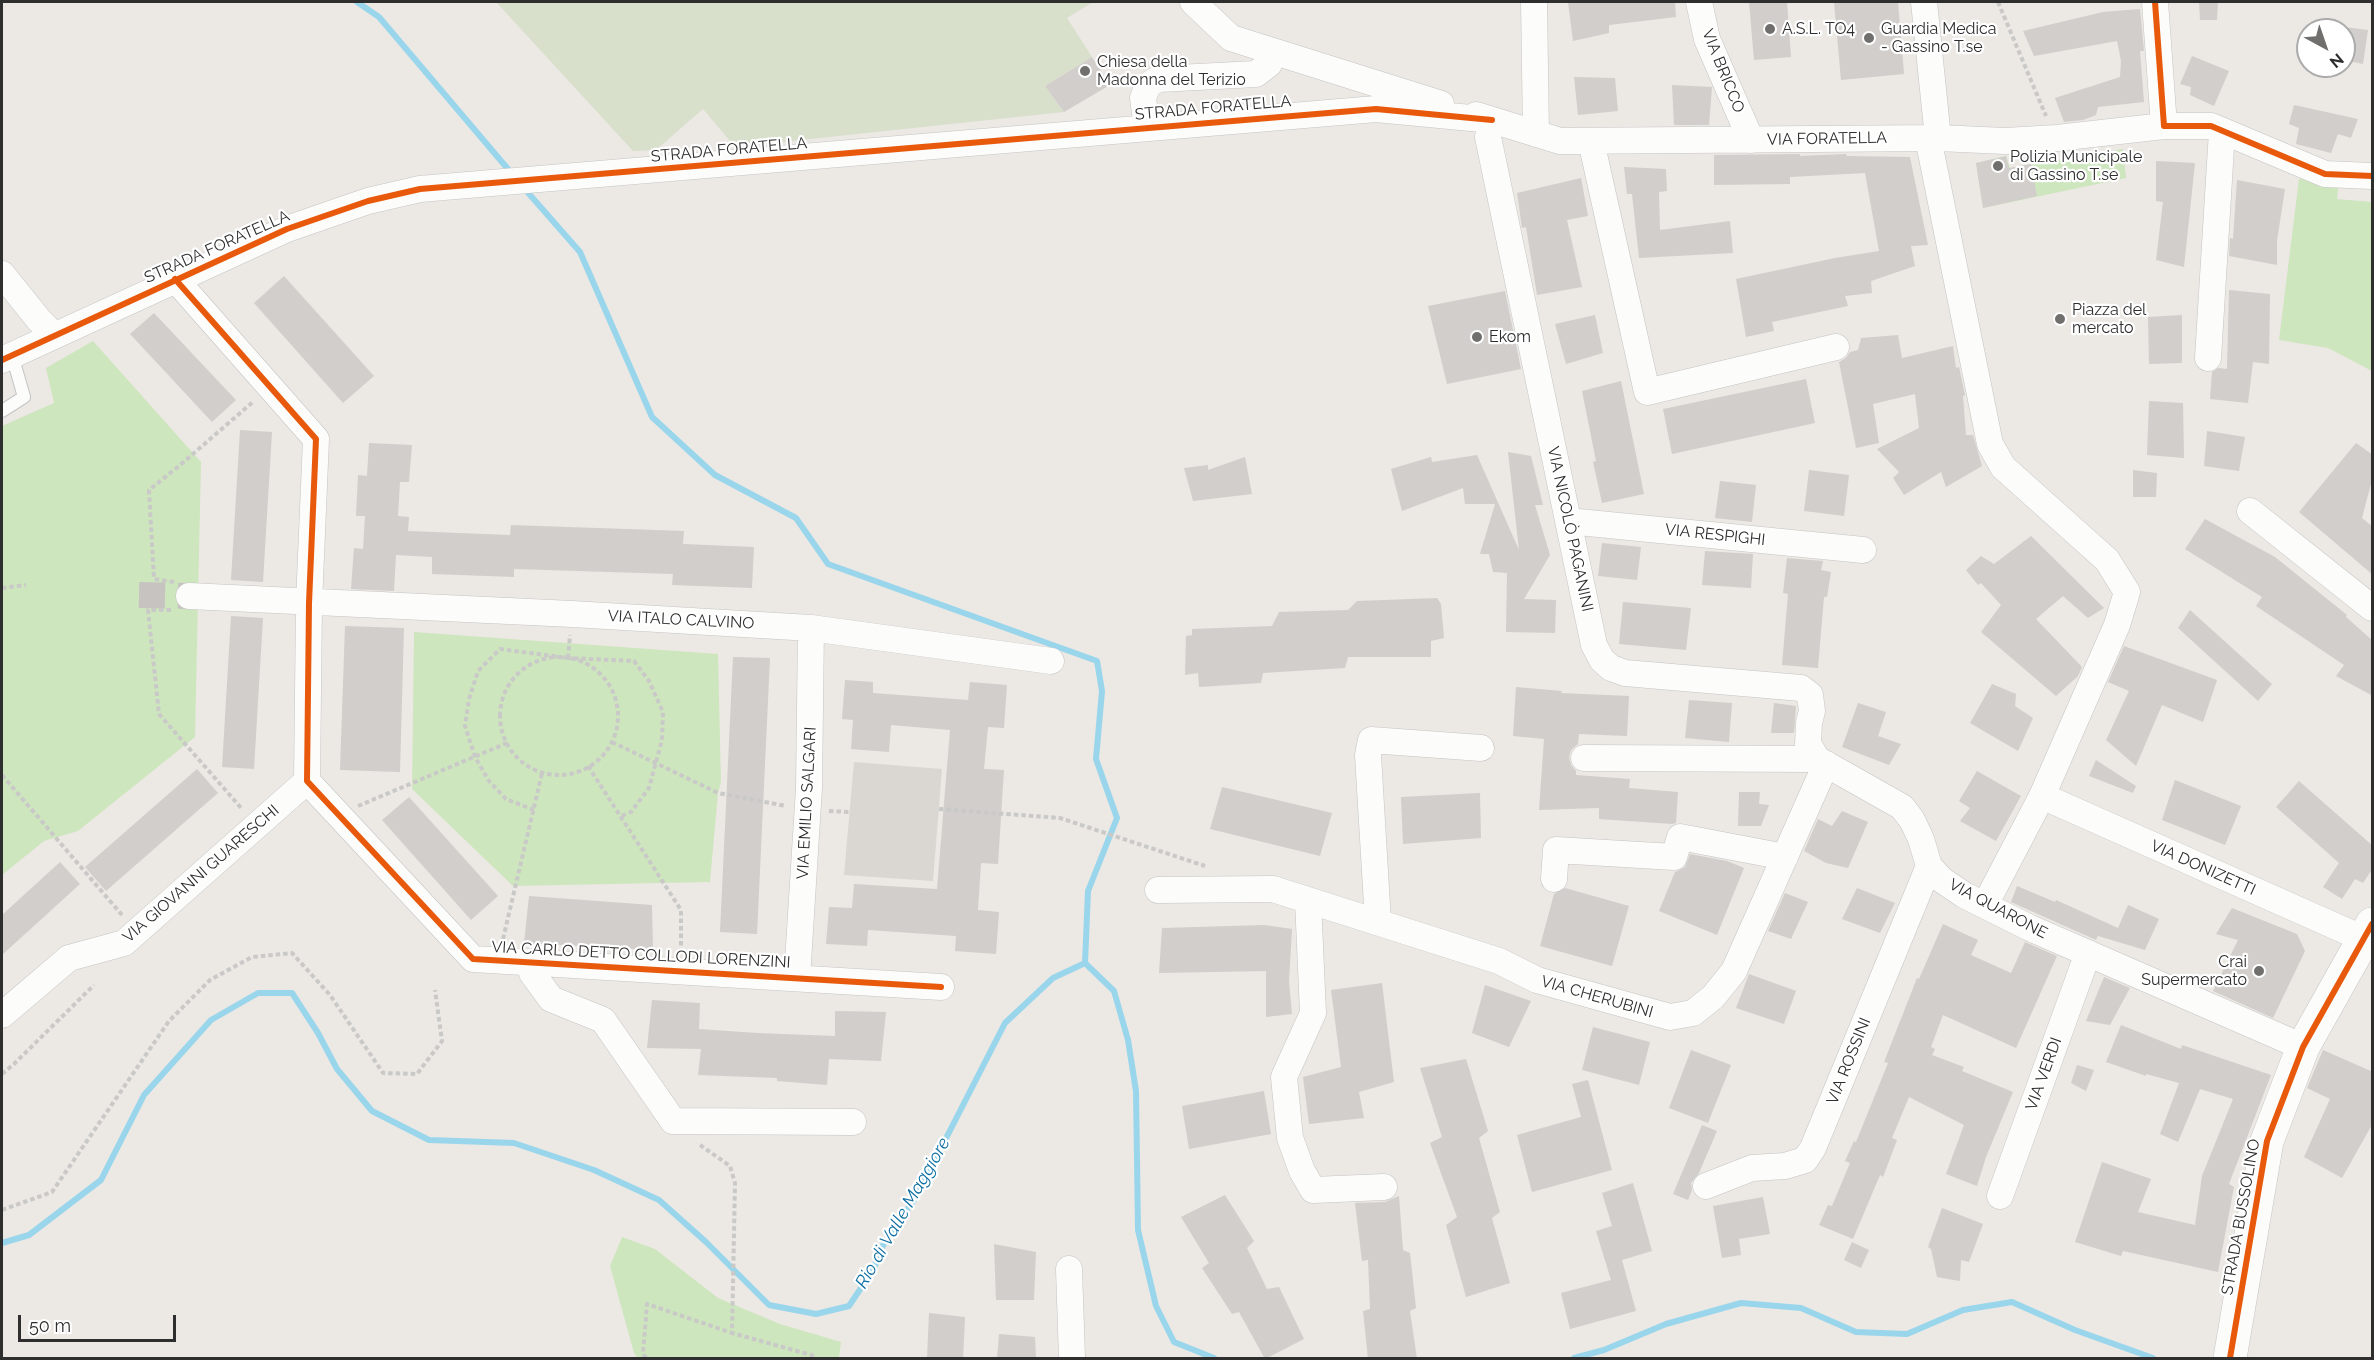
<!DOCTYPE html>
<html>
<head>
<meta charset="utf-8">
<style>
  body { margin:0 }
  #map { position:relative; width:2374px; height:1360px; overflow:hidden; background:#ece8e4; font-family:Raleway,sans-serif }
  canvas { display:block }
  .frame { position:absolute; inset:0; border:3px solid #2e2e2e; pointer-events:none }
  .north { position:absolute; left:2296px; top:18px; width:60px; height:60px; box-sizing:border-box; background:#fff; border:2px solid #ababab; border-radius:50%; rotate:140deg; font-size:16px; font-weight:700; line-height:24px; text-align:center; color:#2e2e2e }
  .north::after { content:''; display:block; margin:auto; width:21px; height:27px; background:#706f6e; clip-path:polygon(50% 0,100% 100%,50% 72%,0 100%) }
  .scale { position:absolute; left:18px; top:1315px; width:158px; height:27px; box-sizing:border-box; border:3px solid #2e2e2e; border-top:0; padding-left:8px; font-size:18px; line-height:21px; white-space:nowrap; color:#2e2e2e; -webkit-text-stroke:4px #fff; paint-order:stroke }
</style>
</head>
<body>
<div id="map">
<canvas width="2374" height="1360"></canvas>
<div class="frame"></div>
<div class="north">N</div>
<div class="scale">50 m</div>
</div>
<script>
const context = document.querySelector('canvas').getContext('2d');
context.lineJoin = 'round';
function paint(path, color) { context.fillStyle = color; context.fill(path, 'evenodd'); }
const poly = rows => new Path2D(rows.map(r => 'M' + r).join(''));
function stroke(path, color, width, dash) { context.strokeStyle = color; context.lineWidth = width; context.lineCap = dash ? 'butt' : 'round'; context.setLineDash(dash || []); context.stroke(path); }
function label(font, color, halo, rows, align = 'center') {
  context.font = font + ' Raleway,sans-serif'; context.lineWidth = 4.5; context.setLineDash([]); context.textBaseline = 'middle'; context.strokeStyle = halo; context.fillStyle = color; for (const [text, x, y, turn = 0] of rows) {
    context.save(); context.translate(x, y); context.rotate((+turn || 0) * Math.PI / 180); context.textAlign = isNaN(turn) ? turn : align; if (halo) context.strokeText(text, 0, 0); context.fillText(text, 0, 0); context.restore();
  }
}
paint(poly([
  [2123,149,2126,178,1983,208,1976,163,2006,156,2010,168],
  [2299,179,2339,180,2337,199,2372,202,2372,371,2328,348,2279,340],
  [93,341,201,462,195,737,78,831,44,841,2,875,2,426,54,403,46,368],
  [414,632,718,654,721,782,718,793,710,882,513,886,412,789],
  [622,1237,655,1249,718,1298,780,1324,841,1342,839,1358,638,1358,634,1353,610,1266]
]), '#cee6be');
paint(poly([
  [496,2,1093,2,1067,18,1092,57,1045,86,1064,112,735,147,703,109,656,150,633,151]
]), '#d8e0cc');
paint(poly([
  [854,762,942,769,933,881,844,875]
]), '#dad6d2');
stroke(poly([
  [357,2,379,17,513,175],
  [523,187,580,252,652,417,715,475,796,518,828,564,1097,661,1102,691,1096,759,1117,818,1088,891,1085,963],
  [2,1243,29,1235,101,1180,144,1095,211,1020,258,993,292,993,318,1033,337,1069,372,1111,429,1140,514,1143,594,1170,659,1200,706,1242,769,1305,816,1314,849,1306,873,1270,884,1243,916,1197,1005,1023,1053,978,1085,963,1114,991,1128,1040,1136,1091,1138,1230,1156,1306,1174,1342,1214,1358],
  [1574,1358,1604,1350,1666,1324,1741,1303,1801,1308,1856,1332,1907,1334,1963,1310,2012,1302,2075,1330,2153,1358]
]), '#99d6ec', 6);
paint(poly([
  [1568,2,1675,2,1676,17,1609,25,1609,33,1573,41],
  [1749,2,1787,2,1791,57,1754,60],
  [1834,2,1898,2,1904,74,1841,80],
  [2199,2,2218,2,2217,20,2200,20],
  [2140,9,2144,51,2140,51,2144,102,2098,107,2096,115,2083,120,2064,122,2055,98,2120,77,2121,61,2117,41,2034,56,2023,31,2103,12],
  [2344,27,2368,30,2363,64,2344,60],
  [2192,56,2229,71,2214,106,2190,95,2191,87,2180,84],
  [1092,57,1110,85,1064,112,1045,86],
  [1574,77,1615,78,1618,111,1578,115],
  [1672,85,1712,87,1709,125,1674,125],
  [2294,105,2358,119,2351,138,2338,134,2331,153,2296,144,2299,128,2289,124],
  [1800,154,1800,156,1846,154,1847,156,1910,157,1928,245,1911,246,1915,266,1871,281,1872,293,1845,296,1848,306,1772,322,1774,331,1746,337,1736,279,1835,258,1879,251,1865,173,1790,177,1790,184,1714,185,1714,155],
  [2006,156,2009,168,2031,164,2037,196,1983,208,1976,163],
  [2156,161,2195,163,2184,267,2156,260,2163,202,2156,201],
  [1624,167,1666,169,1667,191,1659,192,1660,230,1730,221,1733,253,1639,258,1632,194,1627,194],
  [1581,178,1588,216,1567,220,1582,287,1537,295,1526,227,1522,228,1517,193],
  [2237,180,2285,189,2277,241,2277,265,2229,256,2230,238,2233,239],
  [284,276,374,376,343,403,254,303],
  [2229,290,2270,294,2269,364,2253,362,2248,403,2210,399,2212,372,2218,368,2227,369],
  [1505,291,1521,369,1447,384,1428,306],
  [154,313,236,400,212,422,130,334],
  [1595,315,1603,353,1566,364,1555,324],
  [2182,315,2182,363,2149,364,2148,317],
  [1898,335,1902,358,1953,346,1956,368,1959,367,1965,395,1963,396,1966,435,1973,435,1982,466,1946,487,1941,472,1904,495,1893,478,1899,472,1877,449,1919,428,1915,394,1873,404,1879,443,1856,448,1839,362,1846,358,1850,352,1858,350,1861,338],
  [1806,379,1815,423,1672,454,1663,409],
  [1621,381,1644,494,1602,503,1593,462,1596,461,1582,391],
  [2149,401,2183,403,2184,458,2147,455],
  [240,430,272,432,263,582,231,580],
  [2207,431,2245,437,2239,471,2204,466],
  [369,443,412,445,409,482,400,482,398,516,409,517,408,531,510,535,511,525,684,531,683,544,754,547,752,588,672,585,673,574,514,569,514,577,432,574,432,557,396,555,394,591,351,589,354,548,363,549,365,516,356,516,358,475,367,476],
  [2356,443,2373,455,2373,476,2362,518,2373,527,2373,575,2299,512],
  [1508,452,1531,456,1543,505,1535,505,1550,555,1524,599,1556,600,1555,633,1506,632,1507,573,1493,572,1489,554,1480,554,1495,504,1465,504,1463,488,1402,511,1391,469,1431,457,1432,462,1477,455,1519,550],
  [1245,457,1252,494,1193,501,1184,468,1208,465,1208,470],
  [1809,470,1849,475,1844,516,1804,511],
  [2133,470,2157,473,2156,497,2133,497],
  [1720,481,1756,485,1752,522,1715,518],
  [2205,519,2275,557,2347,615,2346,617,2373,641,2373,696,2336,676,2344,665,2256,606,2262,597,2185,549],
  [2031,536,2104,608,2088,618,2063,596,2036,619,2082,667,2078,676,2056,696,1981,632,2001,605,1981,583,1978,585,1966,570,1981,556,1994,564],
  [1602,543,1641,547,1637,580,1598,576],
  [1705,551,1753,554,1751,588,1702,585],
  [1787,558,1823,561,1821,570,1831,572,1827,597,1824,597,1818,668,1782,665,1788,594,1783,593],
  [1437,598,1441,604,1444,638,1431,641,1431,657,1348,657,1345,668,1263,673,1261,683,1199,687,1198,673,1185,675,1186,636,1192,635,1192,629,1272,626,1279,612,1348,610,1357,601],
  [1623,602,1691,608,1686,650,1619,644],
  [2190,610,2272,684,2258,701,2178,628],
  [231,616,263,618,254,769,222,767],
  [345,626,404,628,400,772,340,770],
  [2124,646,2217,680,2203,722,2162,705,2136,766,2106,740,2129,691,2108,682],
  [733,657,770,658,757,934,720,932],
  [845,680,873,682,873,693,968,700,970,682,1007,685,1004,728,988,727,984,769,1004,770,998,864,981,863,978,910,999,912,996,954,955,951,956,936,868,930,867,946,826,944,829,907,852,908,854,884,937,889,950,730,891,725,889,752,851,749,853,720,842,719],
  [1992,684,2016,694,2015,706,2033,718,2018,751,1970,723],
  [1516,687,1562,691,1561,693,1629,696,1627,736,1579,734,1578,744,1571,750,1569,757,1571,765,1576,771,1576,775,1630,779,1629,788,1678,792,1676,823,1672,824,1599,819,1599,808,1539,810,1544,739,1513,736],
  [1689,700,1732,703,1729,742,1685,738],
  [1774,703,1796,706,1794,733,1771,733],
  [1858,703,1886,712,1878,736,1901,744,1889,765,1842,747],
  [2096,760,2136,786,2133,793,2089,776],
  [197,769,218,793,106,891,85,867],
  [1977,771,2021,796,1996,841,1960,821,1970,808,1959,801],
  [2175,780,2241,806,2225,845,2162,820],
  [2299,781,2373,846,2373,868,2363,883,2355,879,2342,899,2323,887,2339,863,2276,807],
  [1222,787,1332,813,1320,856,1210,829],
  [1739,792,1760,792,1759,804,1769,805,1761,826,1738,826],
  [1480,793,1481,838,1403,844,1401,797],
  [409,797,498,896,471,920,382,820],
  [1842,811,1868,822,1848,868,1826,863,1804,851,1818,819,1832,826],
  [1690,854,1727,861,1744,868,1717,935,1659,911,1675,872,1685,867],
  [60,862,80,884,2,955,2,915],
  [2017,886,2055,902,2056,900,2118,928,2128,905,2159,919,2145,950,2098,936,2096,940,2011,902],
  [1565,888,1629,906,1612,966,1540,946,1554,894],
  [1857,888,1895,903,1880,933,1842,919],
  [1785,893,1808,902,1791,939,1768,931],
  [529,896,652,905,653,950,524,943],
  [2232,908,2297,934,2305,951,2273,1018,2213,991,2238,940,2216,934],
  [1943,924,1978,940,1971,955,2011,973,2025,942,2057,956,2016,1048,1943,1015,1931,1047,1935,1049,1932,1055,1964,1067,1962,1071,2013,1092,1986,1157,1977,1186,1946,1174,1964,1125,1909,1097,1892,1138,1897,1140,1883,1177,1880,1175,1853,1239,1819,1225,1828,1205,1832,1206,1850,1163,1845,1161,1854,1141,1856,1142,1888,1063,1884,1062,1917,978,1919,979],
  [1264,925,1292,929,1289,981,1292,1014,1266,1017,1266,971,1159,973,1162,928],
  [1749,974,1796,991,1784,1024,1736,1008],
  [2104,977,2130,988,2110,1025,2086,1021],
  [1382,983,1394,1082,1359,1092,1364,1118,1309,1124,1303,1077,1341,1067,1331,990],
  [1485,985,1531,1001,1509,1047,1472,1033],
  [652,1000,700,1003,699,1029,757,1033,835,1036,835,1011,886,1012,881,1061,829,1059,827,1085,777,1081,777,1078,698,1075,701,1049,647,1048],
  [2121,1025,2181,1049,2182,1045,2271,1075,2229,1184,2234,1187,2218,1272,2123,1251,2121,1256,2075,1242,2102,1162,2151,1179,2138,1212,2195,1225,2202,1176,2233,1099,2200,1089,2178,1142,2160,1134,2179,1083,2146,1074,2146,1076,2106,1062],
  [1593,1027,1650,1042,1639,1085,1582,1070],
  [1691,1050,1731,1065,1708,1123,1669,1108],
  [2323,1050,2373,1072,2373,1123,2342,1178,2304,1157,2330,1099,2307,1088],
  [1466,1059,1488,1131,1479,1138,1500,1212,1492,1218,1510,1283,1466,1297,1446,1225,1457,1217,1430,1143,1442,1137,1420,1068],
  [2077,1065,2094,1070,2086,1091,2071,1083],
  [1588,1080,1612,1170,1532,1192,1517,1135,1581,1117,1572,1084],
  [1264,1091,1271,1134,1189,1149,1182,1106],
  [1702,1125,1717,1131,1699,1173,1691,1183,1692,1190,1688,1200,1673,1194],
  [1633,1183,1652,1251,1622,1260,1636,1311,1570,1329,1561,1293,1611,1280,1596,1231,1612,1226,1602,1193],
  [1225,1195,1254,1241,1247,1248,1267,1289,1279,1287,1304,1339,1265,1359,1239,1312,1232,1314,1202,1268,1209,1263,1181,1217],
  [1399,1196,1403,1250,1410,1253,1416,1308,1410,1311,1417,1359,1368,1359,1363,1311,1370,1309,1368,1260,1362,1261,1355,1203,1385,1202],
  [1763,1197,1770,1234,1739,1239,1741,1255,1722,1258,1713,1206],
  [1942,1208,1983,1224,1969,1262,1961,1260,1960,1281,1937,1277,1931,1249,1928,1247],
  [1852,1242,1869,1250,1861,1268,1844,1260],
  [994,1244,1036,1252,1034,1300,996,1300],
  [929,1313,965,1317,963,1359,927,1359],
  [999,1334,1035,1337,1036,1359,997,1359]
]), '#d1cecb');
stroke(poly([
  [139,595,189,596]
]), '#c6c3c0', 26, [26, 13]);
const lane = poly([
  [2,411,24,397,12,355]
]);
const street = poly([
  [1193,2,1231,38,1441,104],
  [1534,2,1536,134],
  [1699,2,1707,39,1751,140],
  [1924,2,1938,138],
  [2155,2,2164,126],
  [1476,115,1560,141,1938,138,2005,141,2057,138,2164,126,2211,126,2325,174,2372,176],
  [1492,120,1488,137,1594,645,1602,660,1611,668,1625,673,1801,688,1810,695,1812,711,1809,723,1808,744,1817,759],
  [1147,128,1143,98,1148,85,1158,79,1256,74,1269,64,1275,52],
  [1928,138,1990,444,2003,467,2107,560,2127,592,2117,625,2042,796,1985,905],
  [1591,141,1647,392,1836,347],
  [2,274,39,320,54,335],
  [175,279,316,439,309,603,307,781,473,959,941,987],
  [2208,358,2222,131],
  [2,360,287,229,368,201,420,189,1376,109,1492,120],
  [2250,511,2372,608],
  [1568,521,1863,550],
  [189,596,572,614,811,628,1051,661],
  [1584,758,1817,759,1902,807,1912,820,1921,839,1929,866,1942,880,1964,895,2030,928,2303,1047],
  [2042,796,2364,939],
  [1554,879,1556,850,1674,857,1680,837,1785,857],
  [1158,890,1273,889,1499,961,1537,980,1670,1017,1693,1013,1713,997,1734,971,1826,764],
  [1308,900,1313,1013,1284,1077,1290,1138,1302,1171,1313,1190,1384,1187],
  [1378,922,1368,755,1371,740,1481,748],
  [529,962,532,973,551,999,603,1020,673,1121,853,1122],
  [797,978,809,788,811,628],
  [2,1015,69,958,124,943,307,781],
  [1706,1186,1752,1168,1785,1166,1805,1160,1813,1148,1929,866],
  [2000,1196,2088,953],
  [1069,1269,1072,1358]
]);
const secondary = poly([
  [2230,1358,2267,1141,2303,1047,2372,924]
]);
stroke(lane, '#c5c4c5', 14);
stroke(street, '#c5c4c5', 27);
stroke(secondary, '#c5c4c5', 34);
stroke(poly([
  [1998,2,2046,116],
  [174,582,154,579,149,490,179,466,254,401],
  [2,588,26,585],
  [171,610,148,610,159,714,242,809],
  '500 716a59 59 0 1 1 118 0a59 59 0 1 1-118 0Z',
  [568,658,570,635],
  [612,742,718,793,786,806],
  [588,766,681,910,681,949],
  [2,775,122,915],
  [358,806,507,743],
  [939,809,1060,818,1205,866],
  [534,810,506,799,489,781,475,757,465,726,469,699,478,671,500,649,568,658,634,661,649,681,663,712,662,740,649,788,631,812,621,816],
  [829,811,849,812],
  [503,939,542,773],
  [2,1074,14,1064,94,985],
  [700,1145,730,1166,735,1183,732,1333,815,1356,813,1358],
  [2,1210,52,1192,169,1021,210,980,252,957,292,953,330,995,383,1073,417,1074,442,1041,435,990],
  [646,1358,643,1354,647,1304,732,1333]
]), '#c9c9c8', 4, [4.5, 3]);
stroke(lane, '#fcfcfb', 12);
stroke(street, '#fcfcfb', 26);
stroke(secondary, '#fcfcfb', 33);
stroke(poly([
  [2155,2,2164,126,2211,126,2325,174,2372,176],
  [175,279,316,439,309,603,307,781,473,959,941,987],
  [2,360,287,229,368,201,420,189,1376,109,1492,120],
  [2230,1358,2267,1141,2303,1047,2372,924]
]), '#e8590c', 6);
for (const [x, y, r, color] of [
  [1770,29,6,"#706f6e"],
  [1869,38,6,"#706f6e"],
  [1085,71,6,"#706f6e"],
  [1998,166,6,"#706f6e"],
  [2060,319,6,"#706f6e"],
  [1477,337,6,"#706f6e"],
  [2259,971,6,"#706f6e"]
]) { const dot = new Path2D(); dot.arc(x, y, r, 0, 2 * Math.PI); context.fillStyle = color; context.fill(dot); stroke(dot, '#fff', 2); }
label('16px', '#2e2e2e', '#fff', [
  ["A.S.L. TO4",1782,29],
  ["Guardia Medica",1881,29],
  ["- Gassino T.se",1881,47],
  ["Chiesa della",1097,62],
  ["Madonna del Terizio",1097,80],
  ["Polizia Municipale",2010,157],
  ["di Gassino T.se",2010,175],
  ["Piazza del",2072,310],
  ["mercato",2072,328],
  ["Ekom",1489,337],
  ["Crai",2247,962,"right"],
  ["Supermercato",2247,980,"right"]
], 'left');
label('16px', '#2e2e2e', '#fff', [
  ["VIA BRICCO",1723,71,68],
  ["STRADA FORATELLA",1213,108,-5],
  ["VIA FORATELLA",1827,139,-1],
  ["STRADA FORATELLA",729,150,-5],
  ["STRADA FORATELLA",217,247,-24],
  ["VIA NICOLÒ PAGANINI",1570,529,78],
  ["VIA RESPIGHI",1715,535,6],
  ["VIA ITALO CALVINO",681,620,3],
  ["VIA EMILIO SALGARI",807,803,-87],
  ["VIA DONIZETTI",2203,868,24],
  ["VIA GIOVANNI GUARESCHI",201,874,-41],
  ["VIA QUARONE",1998,909,28],
  ["VIA CARLO DETTO COLLODI LORENZINI",641,955,3],
  ["VIA CHERUBINI",1597,997,16],
  ["VIA ROSSINI",1849,1061,-68],
  ["VIA VERDI",2044,1074,-70],
  ["STRADA BUSSOLINO",2241,1217,-80]
]);
label('italic 18px', '#0d6fa3', '#fff', [
  ["Rio di Valle Maggiore",903,1213,-60]
]);
</script>
</body>
</html>
